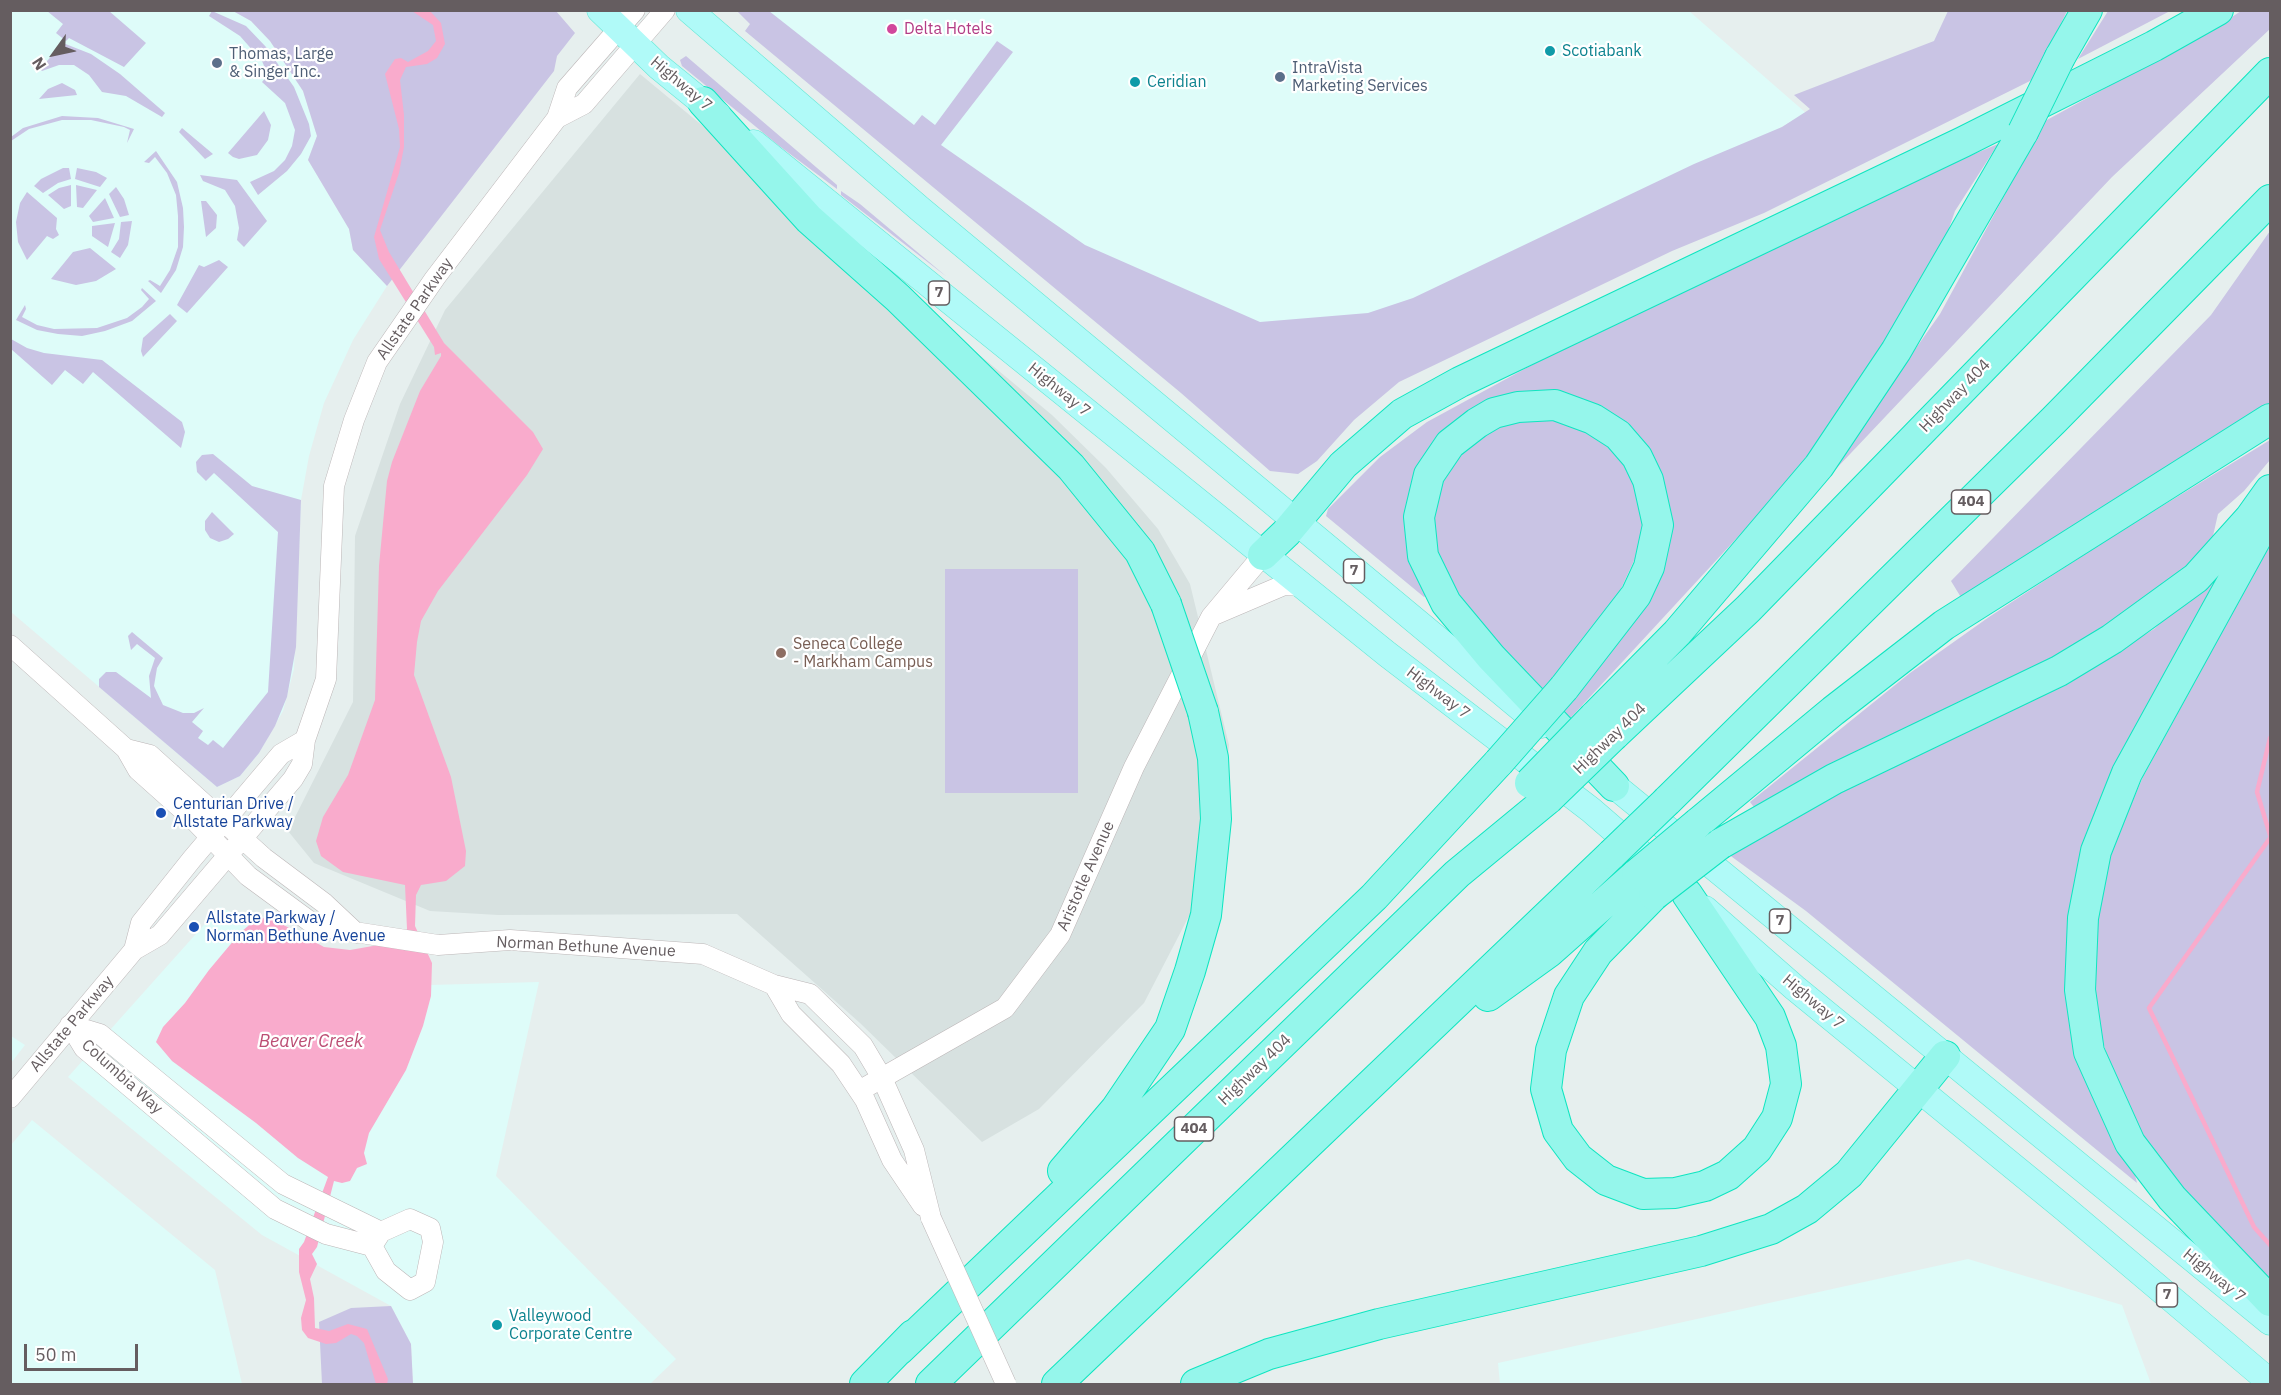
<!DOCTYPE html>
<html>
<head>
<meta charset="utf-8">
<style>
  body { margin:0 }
  #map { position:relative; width:2281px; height:1395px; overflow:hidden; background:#e6efee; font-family:"IBM Plex Sans",sans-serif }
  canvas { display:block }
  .frame { position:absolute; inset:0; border:12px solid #655d60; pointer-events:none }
  .north { position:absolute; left:24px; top:24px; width:60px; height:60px; -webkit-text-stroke:4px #fff; paint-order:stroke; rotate:237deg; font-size:16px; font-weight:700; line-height:24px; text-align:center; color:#655d60 }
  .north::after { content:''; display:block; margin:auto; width:21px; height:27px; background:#655d60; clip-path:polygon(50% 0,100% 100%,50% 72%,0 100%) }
  .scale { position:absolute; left:24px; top:1344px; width:114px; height:27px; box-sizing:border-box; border:3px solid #655d60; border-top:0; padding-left:8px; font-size:18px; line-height:21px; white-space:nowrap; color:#655d60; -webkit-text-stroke:4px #fff; paint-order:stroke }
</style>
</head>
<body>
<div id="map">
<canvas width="2281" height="1395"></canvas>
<div class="frame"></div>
<div class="north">N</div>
<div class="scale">50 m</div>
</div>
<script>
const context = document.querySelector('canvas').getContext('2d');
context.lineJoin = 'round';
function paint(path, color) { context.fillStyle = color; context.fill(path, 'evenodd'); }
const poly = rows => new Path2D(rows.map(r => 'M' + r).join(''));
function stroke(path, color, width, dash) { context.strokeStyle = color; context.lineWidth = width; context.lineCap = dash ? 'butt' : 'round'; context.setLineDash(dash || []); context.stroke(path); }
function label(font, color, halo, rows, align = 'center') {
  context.font = font + ' "IBM Plex Sans",sans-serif'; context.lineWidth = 4.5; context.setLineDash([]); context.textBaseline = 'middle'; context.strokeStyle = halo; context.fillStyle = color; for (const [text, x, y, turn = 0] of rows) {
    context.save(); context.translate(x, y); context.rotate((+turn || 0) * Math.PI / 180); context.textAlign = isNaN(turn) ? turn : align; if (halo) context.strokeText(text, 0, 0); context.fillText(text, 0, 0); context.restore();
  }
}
paint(poly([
  [11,11,233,11,251,21,270,41,303,91,317,136,308,160,349,229,353,250,387,286,353,340,324,403,309,456,301,500,294,669,283,711,259,753,240,776,217,787,11,612],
  [741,11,1689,11,1806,113,1633,212,1309,342,1126,283],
  [220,907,394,986,539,982,496,1176,676,1359,650,1384,413,1384,411,1344,391,1306,262,1235,68,1077],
  [11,1036,25,1045,11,1063],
  [32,1120,215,1270,242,1384,11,1384,11,1145],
  [1968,1259,2122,1305,2151,1384,1500,1384,1498,1363]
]), '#defcf9');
paint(poly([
  [640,74,1052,415,1106,468,1158,529,1190,584,1229,745,1219,858,1144,1003,1039,1109,982,1142,860,1023,737,914,498,915,430,911,314,863,288,831,353,702,355,536,400,404,445,310]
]), '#d7e1e0');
paint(poly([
  [47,11,109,11,146,43,124,67,69,38,66,41,56,33,63,24],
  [212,11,246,26,266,47,294,87,309,124,311,136,301,154,287,171,258,195,250,182,274,171,285,160,292,146,295,130,285,103,262,82,268,75,262,61,240,36,209,16],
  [233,11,556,11,575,33,557,56,554,71,387,286,353,250,349,229,308,160,317,136,303,91,270,41,251,21],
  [737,11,769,11,914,125,922,115,935,125,997,41,1013,52,941,145,1085,245,1260,322,1368,313,1413,298,1694,164,1782,127,1810,109,1794,95,1934,41,1948,11,2067,11,2034,79,1764,213,1672,251,1399,382,1354,420,1317,461,1298,474,1270,471,1181,393,745,31,750,24],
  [2108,11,2108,10,2170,11,2078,59],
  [2241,11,2270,11,2270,29,2112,177,1816,490,1940,314,2045,121,2212,30],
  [63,43,91,54,120,74,165,113,162,117,126,96,102,92,89,75,74,65,59,65,42,71,40,69],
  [686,56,837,185,837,189,778,145,682,66,680,60],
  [62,83,75,90,77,95,39,99,48,89],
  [264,111,271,125,268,140,257,155,239,159,233,157,228,153],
  [62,116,98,118,134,129,127,143,130,130,124,127,91,120,62,120,29,129,11,141,11,137,23,128],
  [182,128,213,154,205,159,179,132],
  [1998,144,1955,211,1941,251,1839,416,1784,487,1564,725,1551,714,1639,607,1647,459,1534,397,1420,473,1431,593,1424,597,1326,516,1328,509,1380,457,1427,422,1552,354,1917,178],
  [156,151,177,182,183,208,184,227,183,247,176,270,161,293,148,281,150,280,160,286,170,270,178,247,178,216,176,195,167,173,155,157,149,163,144,162],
  [63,168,69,168,71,179,58,183,43,193,34,186,41,179],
  [77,168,96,172,107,178,100,187,75,179],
  [200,175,237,180,267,221,244,247,237,240,239,228,235,206,225,190,203,181],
  [71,185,71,206,64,209,48,195,59,188],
  [76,185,97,190,83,208,77,207],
  [116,187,124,199,129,215,120,217,109,194],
  [841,191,860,204,947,277,841,195],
  [27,192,57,218,56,229,59,235,53,239,47,236,27,260,18,242,16,222,20,203],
  [105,198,114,218,93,222,89,216],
  [201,201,206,201,217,215,216,228,206,237],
  [132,221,128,245,120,258,111,252,119,239,121,222],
  [115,223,108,247,92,236,92,226],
  [2270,231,2270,406,1962,599,1951,581,2211,315],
  [90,248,116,269,96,281,76,285,51,279,73,252],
  [219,260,228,267,187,313,177,305,199,265,204,267],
  [142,288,156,301,132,321,105,331,82,336,58,334,37,330,16,320,25,305,26,309,22,317,37,325,54,329,97,328,127,318,142,307,149,299,141,290],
  [170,314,177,321,143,357,141,351,143,338],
  [11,339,27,348,44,353,102,360,182,422,185,432,181,448,93,372,83,384,65,370,52,385,11,349],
  [1524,416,1580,424,1609,444,1628,463,1642,492,1645,537,1619,593,1540,696,1451,590,1433,555,1434,490,1451,457,1485,430],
  [2270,440,2270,460,2244,491,2218,514,2210,549,2068,657,1757,811,1750,802,1910,673,1989,617,2105,541],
  [213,454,252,486,301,500,296,647,287,697,275,726,259,753,240,776,217,787,99,687,99,679,106,672,116,672,151,698,149,676,155,658,137,644,131,650,128,636,132,632,163,658,157,668,154,686,163,705,183,713,194,713,204,708,192,722,203,731,198,738,208,745,213,740,223,748,268,692,278,532,214,473,206,481,197,472,196,462,202,455],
  [212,512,234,534,228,539,219,542,210,538,205,530,205,521],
  [2270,544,2270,1284,2175,1184,2141,1139,2111,1071,2096,1015,2092,953,2099,890,2117,837,2143,777],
  [945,569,1078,569,1078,793,945,793],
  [2208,578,2221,587,2071,917,2137,1183,1806,911,1728,854,1799,811,2076,677,2154,629],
  [391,1306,411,1344,413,1384,322,1384,319,1322,351,1308]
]), '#c9c4e4');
paint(poly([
  [412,11,430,11,441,23,445,44,437,58,427,64,406,67,400,80,404,115,404,147,399,173,380,230,389,252,444,343,533,432,543,449,527,475,438,591,421,621,417,642,414,675,451,777,466,851,465,866,446,881,421,885,416,895,415,926,432,963,431,996,423,1026,406,1070,369,1133,364,1153,367,1164,357,1168,350,1181,342,1183,334,1181,317,1247,312,1254,317,1264,310,1279,314,1298,315,1328,329,1331,348,1324,367,1329,388,1379,387,1384,376,1384,364,1343,357,1336,351,1334,336,1343,326,1344,308,1338,302,1330,301,1318,306,1300,299,1272,299,1249,304,1242,328,1177,298,1158,256,1123,172,1061,156,1042,163,1027,185,1003,209,970,240,933,256,919,266,918,280,923,324,947,350,950,401,941,407,929,405,885,343,872,321,856,316,841,323,817,348,775,375,700,379,566,387,481,392,462,420,391,441,356,441,353,435,355,434,347,379,259,374,237,400,147,399,129,385,74,395,59,401,58,408,62,428,51,436,41,433,25]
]), '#f9abcc');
stroke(poly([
  [2270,738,2257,792,2270,835],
  [2270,838,2149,1008,2254,1227,2270,1245]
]), '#f9abcc', 4.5);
const minor = poly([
  [557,118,584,104,665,10],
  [1216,614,1284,585,1303,586],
  [10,645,126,749,138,770,194,820,248,876,316,926,438,945,510,940,703,954,774,985,810,994,863,1046,882,1078,914,1150,931,1218],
  [126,749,150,755,264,858,324,903,356,933],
  [134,950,141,923,192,859,281,754,305,740],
  [774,985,791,1014,841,1064,865,1100,892,1160,923,1206],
  [70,1025,84,1048,275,1209,326,1234,372,1246,386,1271,410,1290,425,1282,433,1242,430,1228,410,1219,381,1232,372,1246],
  [70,1025,100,1034,283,1184,381,1232],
  [859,1091,1005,1008,1060,935,1134,767,1211,617,1263,555],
  [10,1098,134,950,160,935,293,779,302,764,305,740,326,679,334,486,354,420,377,362,435,278,557,118,567,88,635,10]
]);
const major = poly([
  [600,10,659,67,718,115],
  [689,10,920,209,1541,725],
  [754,143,1387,654,1591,810,1666,875],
  [1600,774,2270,1322],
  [1705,909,1795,988,2064,1208,2270,1382]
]);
const highway = poly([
  [2060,57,2087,10],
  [703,102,809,219,898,298,1071,467,1140,552,1166,604],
  [2270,513,2127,773,2096,851,2083,918,2080,990,2089,1052,2130,1143,2172,1198,2270,1301],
  [1263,555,1286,533,1343,465,1402,414,1460,382,1963,142,2154,46,2218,10],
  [1564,688,1636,595,1649,567,1658,525,1648,480,1637,457,1618,435,1593,419,1555,405,1518,407,1494,413,1477,423,1450,444,1429,475,1419,517,1423,556,1446,603,1491,657,1614,786],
  [1594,717,1677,633,1819,466,1896,351,2023,132],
  [1614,735,1748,609,2270,73],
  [1667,801,2054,420,2270,200],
  [1698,823,1833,711,1944,625,2270,419],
  [1720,844,1834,779,2059,671,2112,639,2196,578,2250,518,2270,490],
  [1654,895,1598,952,1569,996,1551,1050,1546,1089,1558,1131,1578,1158,1606,1180,1643,1194,1675,1193,1705,1186,1728,1175,1757,1149,1777,1118,1786,1084,1781,1046,1770,1017,1687,894],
  [1488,996,1549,952,1637,874],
  [1063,1171,1116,1109,1170,1029,1190,971,1206,915,1216,819,1213,758,1203,712],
  [899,1350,1374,897,1499,762],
  [865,1384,913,1335],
  [931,1384,1457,874,1548,799],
  [1057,1384,1612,854],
  [1196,1384,1269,1354,1379,1324,1701,1251,1771,1229,1807,1209,1849,1174,1945,1056]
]);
stroke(minor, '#bcb6b7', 21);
stroke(major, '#65e8d6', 27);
stroke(highway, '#0fe5c0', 32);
stroke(minor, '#fff', 20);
stroke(major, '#b0faf8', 26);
stroke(highway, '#95f6eb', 30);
const minorBridge = poly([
  [931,1218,1006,1384]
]);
const highwayBridge = poly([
  [2023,132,2060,57],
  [1166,604,1203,712],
  [1499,762,1564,688],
  [1530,783,1594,717],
  [1548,799,1614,735],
  [1612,854,1667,801],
  [1637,874,1698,823],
  [1654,895,1720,844]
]);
stroke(minorBridge, '#bcb6b7', 21, []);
stroke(highwayBridge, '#0fe5c0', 32, []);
stroke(minorBridge, '#fff', 20);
stroke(highwayBridge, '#95f6eb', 30);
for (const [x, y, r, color] of [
  [892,29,6,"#d1479c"],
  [1550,51,6,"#0f9aa8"],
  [217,63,6,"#5c6f8a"],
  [1280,77,6,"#5c6f8a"],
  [1135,82,6,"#0f9aa8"],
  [781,653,6,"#8d6e63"],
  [161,813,6,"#1a4fb4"],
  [194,927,6,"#1a4fb4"],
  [497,1325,6,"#0f9aa8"]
]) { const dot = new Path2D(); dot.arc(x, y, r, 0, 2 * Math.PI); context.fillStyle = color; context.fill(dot); stroke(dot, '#fff', 2); }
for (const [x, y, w] of [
  [939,293,21],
  [1971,502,39],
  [1354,571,21],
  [1780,921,21],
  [1194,1129,39],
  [2167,1295,21]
]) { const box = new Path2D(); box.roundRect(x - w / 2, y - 12, w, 24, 4.5); context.fillStyle = '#fff'; context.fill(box); stroke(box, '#655d60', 1.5); }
label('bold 15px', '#655d60', null, [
  ["7",939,293],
  ["404",1971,502],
  ["7",1354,571],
  ["7",1780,921],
  ["404",1194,1129],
  ["7",2167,1295]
]);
label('16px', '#b23c85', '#fff', [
  ["Delta Hotels",904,29]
], 'left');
label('16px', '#0d838f', '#fff', [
  ["Scotiabank",1562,51],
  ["Ceridian",1147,82],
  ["Valleywood",509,1316],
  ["Corporate Centre",509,1334]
], 'left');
label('16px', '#4e5e75', '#fff', [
  ["Thomas, Large",229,54],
  ["& Singer Inc.",229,72],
  ["IntraVista",1292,68],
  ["Marketing Services",1292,86]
], 'left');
label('16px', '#655d60', '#fff', [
  ["Highway 7",681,84,40],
  ["Allstate Parkway",415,309,-55],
  ["Highway 7",1059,390,39],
  ["Highway 404",1955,396,-46],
  ["Highway 7",1438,693,37],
  ["Highway 404",1610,739,-44],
  ["Aristotle Avenue",1086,876,-66],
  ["Norman Bethune Avenue",586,947,3],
  ["Highway 7",1813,1002,40],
  ["Allstate Parkway",72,1024,-50],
  ["Highway 404",1255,1070,-44],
  ["Columbia Way",122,1077,42],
  ["Highway 7",2214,1276,39]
]);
label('16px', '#785e54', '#fff', [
  ["Seneca College",793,644],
  ["- Markham Campus",793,662]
], 'left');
label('16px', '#164399', '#fff', [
  ["Centurian Drive /",173,804],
  ["Allstate Parkway",173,822],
  ["Allstate Parkway /",206,918],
  ["Norman Bethune Avenue",206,936]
], 'left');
label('italic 18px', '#bc4e74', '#fff', [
  ["Beaver Creek",311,1042]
]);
</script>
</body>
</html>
